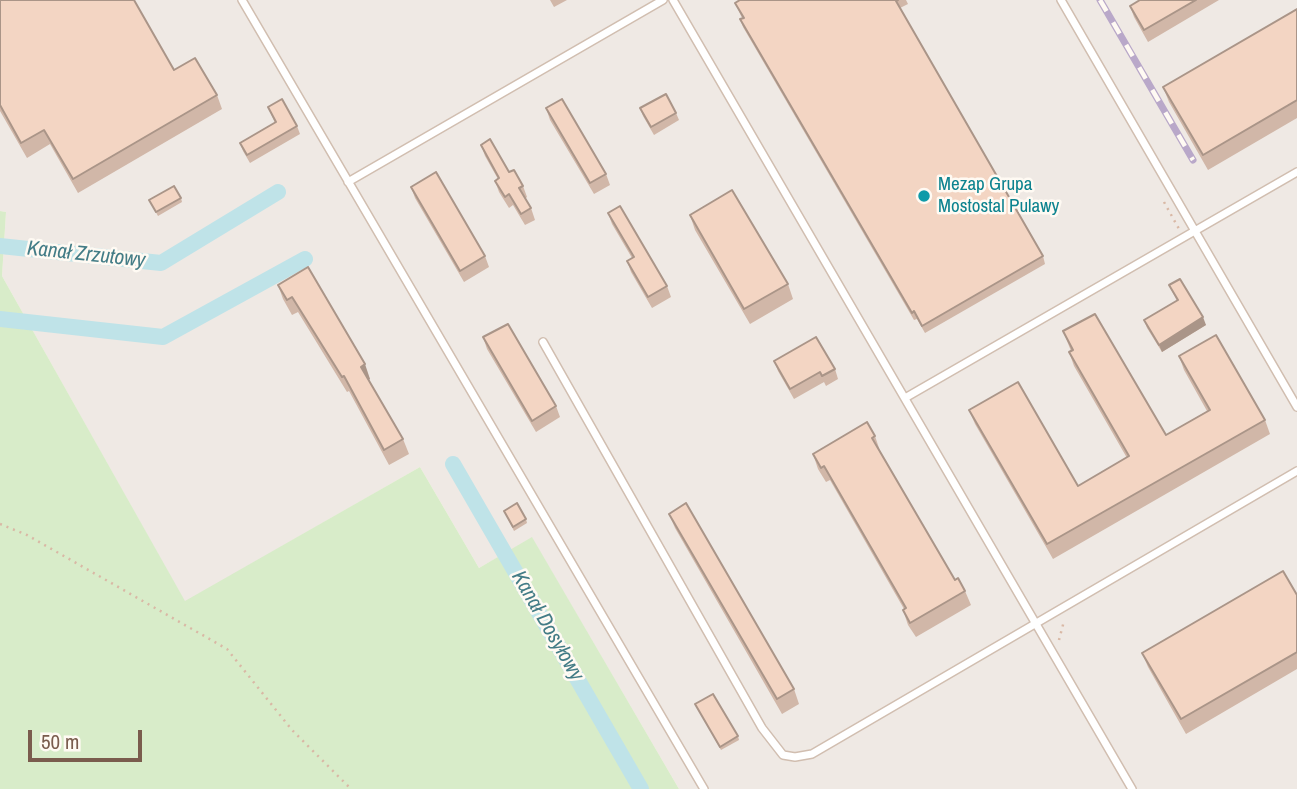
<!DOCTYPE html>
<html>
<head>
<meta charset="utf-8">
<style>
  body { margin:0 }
  #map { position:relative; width:1297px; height:789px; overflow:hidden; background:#fdf6ec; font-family:"Archivo Narrow",sans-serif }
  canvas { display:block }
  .scale { position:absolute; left:28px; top:730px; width:114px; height:32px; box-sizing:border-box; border:4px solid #7a5c4d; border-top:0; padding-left:9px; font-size:21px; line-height:24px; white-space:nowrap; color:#7a5c4d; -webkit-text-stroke:5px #fffaf3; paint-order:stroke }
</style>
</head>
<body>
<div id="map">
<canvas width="1297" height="789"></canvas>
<div class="scale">50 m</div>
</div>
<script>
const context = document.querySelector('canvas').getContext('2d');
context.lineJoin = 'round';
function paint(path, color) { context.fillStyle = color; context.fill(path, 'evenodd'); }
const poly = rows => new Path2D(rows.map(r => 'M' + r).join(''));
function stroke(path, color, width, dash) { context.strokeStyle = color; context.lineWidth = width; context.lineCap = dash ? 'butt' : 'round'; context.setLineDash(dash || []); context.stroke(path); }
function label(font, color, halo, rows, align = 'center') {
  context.font = font + ' "Archivo Narrow",sans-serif'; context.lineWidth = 5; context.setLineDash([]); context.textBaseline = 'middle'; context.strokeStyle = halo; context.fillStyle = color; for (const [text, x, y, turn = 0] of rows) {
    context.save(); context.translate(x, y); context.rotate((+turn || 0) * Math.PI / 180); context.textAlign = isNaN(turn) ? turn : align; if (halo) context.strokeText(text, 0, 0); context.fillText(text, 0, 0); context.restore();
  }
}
paint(poly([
  [0,0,1297,0,1297,789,679,789,532,538,479,568,420,467,185,602,2,276,6,212,0,211]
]), '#efe9e4');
paint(poly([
  [0,211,6,212,2,276,185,601,420,467,479,568,532,537,679,789,0,789]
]), '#d8ecc9');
stroke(poly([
  [0,246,161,263,278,192],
  [0,319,163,337,305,259],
  [453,464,641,789]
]), '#bfe3e8', 16);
const service = poly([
  [242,0,704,789],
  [673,0,1132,789],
  [1061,0,1297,407],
  [348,182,663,0],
  [543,342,762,728,783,755,795,757,812,754,1297,471],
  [905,398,1297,172]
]);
stroke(service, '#d1beb0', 10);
stroke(poly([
  [1164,202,1179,229],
  [0,524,27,535,227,649,292,730,351,789],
  [1059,640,1064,621]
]), '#d9b8a5', 2.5, [2, 5]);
stroke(service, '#fff', 7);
const rail = poly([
  [1100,0,1193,160]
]);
stroke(rail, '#b9a8c9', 7);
stroke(rail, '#fffaf3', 4.5, [13]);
paint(poly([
  [0,0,174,70,217,95,222,109,78,193,50,144,27,158,0,111],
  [550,0,567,0,554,7],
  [740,0,906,0,908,4,900,8,1043,256,1045,264,925,333,917,319,914,320,743,27,740,19,742,18,735,3],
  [1140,0,1219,0,1148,42,1134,17,1130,6],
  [1297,9,1297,118,1208,170,1169,102,1163,87],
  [268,107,297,126,300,134,250,163,243,151,240,143,275,123],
  [546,108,606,174,610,185,594,194,550,120],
  [640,108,676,113,679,120,654,135,643,116],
  [481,145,523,186,527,197,525,199,531,208,535,220,525,225,513,205,509,208,499,192,495,181,498,179,485,156],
  [411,187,485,256,489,267,464,282,415,198],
  [181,198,182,202,158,216,149,200],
  [608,213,667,286,671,297,652,308,631,272,627,261,632,258,612,224],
  [690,215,788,284,793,299,750,324,695,230],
  [308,267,370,379,368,380,403,439,409,454,389,465,349,391,347,392,298,312,292,315,283,299,278,285],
  [1169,285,1206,325,1162,352,1147,328,1144,320,1177,301],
  [1063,331,1166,435,1207,411,1184,370,1179,356,1265,420,1270,434,1053,559,975,424,969,410,1078,486,1127,458,1074,366,1069,352,1071,351],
  [483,337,556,406,560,417,536,432,487,349],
  [774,361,835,369,838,379,826,386,824,382,794,399,778,371],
  [875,436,880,451,955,580,965,591,971,605,916,637,908,625,903,610,904,609,830,480,826,482,818,469,813,454],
  [504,511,526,519,527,523,514,531],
  [669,514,794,689,799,704,782,714,675,528],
  [1297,595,1297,669,1186,734,1148,667,1142,653],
  [695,704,738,736,739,740,721,750]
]), '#d1b7a8');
paint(poly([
  [1203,317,1206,325,1162,352,1159,345],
  [365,364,370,379,366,381,361,367]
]), '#aa9588');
const building = poly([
  [0,0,134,0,174,70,195,58,217,95,73,179,44,130,21,143,0,105,0,0],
  [740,0,898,0,896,1,1043,256,922,326,914,311,912,313,740,19,744,18,735,3,740,0],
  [1140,0,1196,0,1144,30,1130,6,1140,0],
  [1297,9,1297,100,1203,155,1163,87,1297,9],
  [666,94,676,113,651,127,640,108,666,94],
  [282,99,297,126,247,155,240,143,276,122,268,107,282,99],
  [562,99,606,174,590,183,546,108,562,99],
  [490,139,509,172,514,170,523,186,519,188,531,208,521,214,509,194,505,197,495,181,499,178,481,145,490,139],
  [436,172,485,256,460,271,411,187,436,172],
  [174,186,181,198,156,212,149,200,174,186],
  [732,190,788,284,744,309,690,215,732,190],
  [620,206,667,286,648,297,627,261,634,257,608,213,620,206],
  [308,267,365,364,361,367,403,439,384,450,344,376,342,377,292,297,287,300,278,285,308,267],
  [1180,279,1203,317,1159,345,1144,320,1178,300,1169,285,1180,279],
  [1095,314,1166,435,1210,410,1179,356,1216,335,1265,420,1047,544,969,410,1018,382,1078,486,1129,456,1069,352,1073,350,1063,331,1095,314],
  [508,324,556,406,532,421,483,337,508,324],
  [816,337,835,369,822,376,820,372,790,389,774,361,816,337],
  [867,422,875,436,872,438,955,580,958,578,965,591,910,623,903,610,906,608,824,466,821,468,813,454,867,422],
  [517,503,526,519,513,527,504,511,517,503],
  [686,503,794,689,777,699,669,514,686,503],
  [1283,571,1297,595,1297,652,1181,719,1142,653,1283,571],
  [713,694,738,736,720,747,695,704,713,694]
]);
paint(building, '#f3d5c3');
stroke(building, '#aa9588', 2);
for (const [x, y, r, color] of [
  [924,196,7,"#0f9aa8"]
]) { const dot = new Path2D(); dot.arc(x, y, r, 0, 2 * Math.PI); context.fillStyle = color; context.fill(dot); stroke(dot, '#fffaf3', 2.5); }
label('19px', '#0d838f', '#fffaf3', [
  ["Mezap Grupa",938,185],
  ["Mostostal Pulawy",938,207]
], 'left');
label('italic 21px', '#437c86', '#fffaf3', [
  ["Kanał Zrzutowy",86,255,6],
  ["Kanał Dosyłowy",547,626,60]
]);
</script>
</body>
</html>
